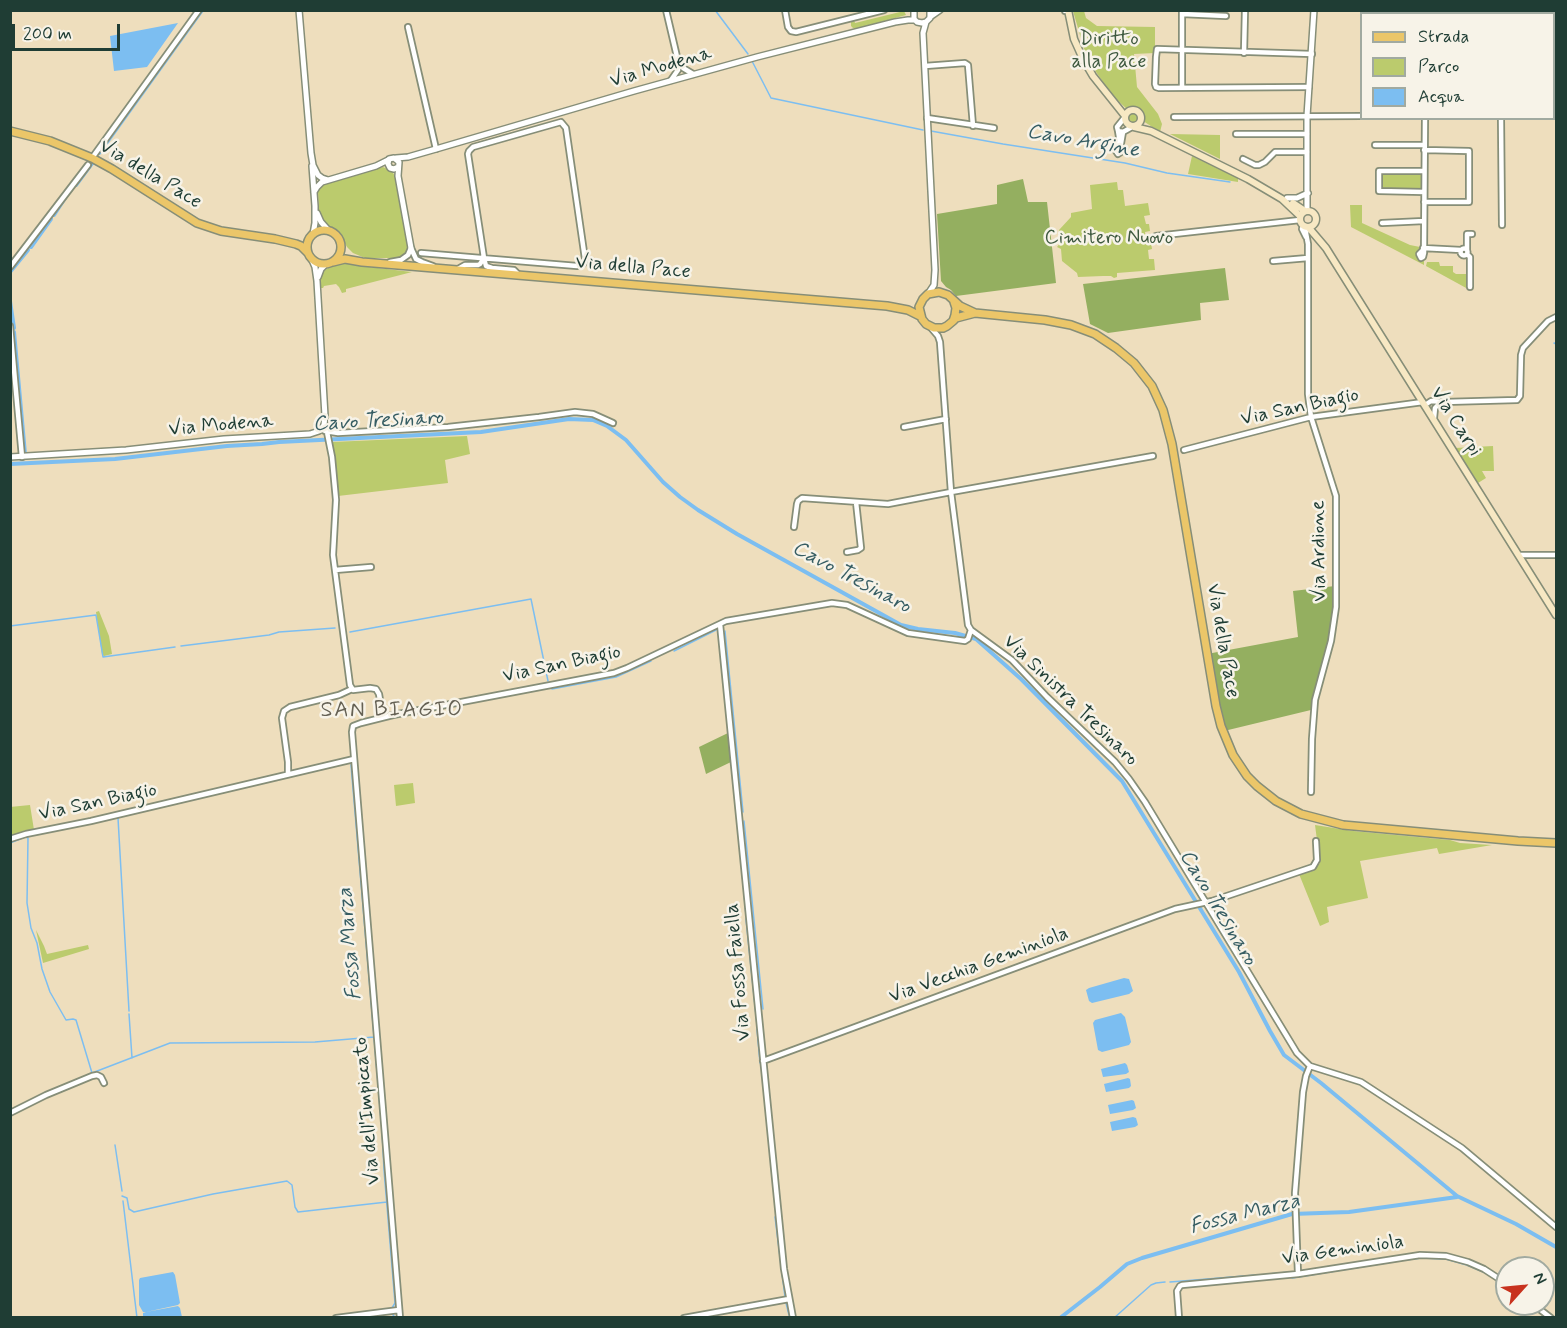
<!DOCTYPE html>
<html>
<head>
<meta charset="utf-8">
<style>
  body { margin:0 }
  #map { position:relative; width:1567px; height:1328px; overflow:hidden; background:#eedebd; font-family:Mynerve,sans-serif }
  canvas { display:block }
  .frame { position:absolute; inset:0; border:12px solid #1f3d34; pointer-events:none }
  .legend { position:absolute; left:1360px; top:12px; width:195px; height:108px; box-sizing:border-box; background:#f7f3e8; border:2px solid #a1aaa0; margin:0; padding:8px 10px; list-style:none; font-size:18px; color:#1f3d34 }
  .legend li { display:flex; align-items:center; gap:12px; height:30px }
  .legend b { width:30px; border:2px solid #a1aaa0 }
  .north { position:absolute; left:1495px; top:1256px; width:60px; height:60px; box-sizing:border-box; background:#f7f3e8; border:2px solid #a1aaa0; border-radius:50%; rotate:63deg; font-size:16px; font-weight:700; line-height:24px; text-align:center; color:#1f3d34 }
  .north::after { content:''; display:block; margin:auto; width:21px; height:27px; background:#c8321e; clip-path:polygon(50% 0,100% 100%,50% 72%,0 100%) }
  .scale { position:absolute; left:12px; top:24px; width:108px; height:27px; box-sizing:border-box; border:3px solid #1f3d34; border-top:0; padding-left:8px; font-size:18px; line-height:21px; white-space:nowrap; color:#1f3d34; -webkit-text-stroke:4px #f7f3e8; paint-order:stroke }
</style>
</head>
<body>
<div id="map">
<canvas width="1567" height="1328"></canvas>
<div class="frame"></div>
<ul class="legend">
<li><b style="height:8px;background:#ebc669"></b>Strada</li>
<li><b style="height:16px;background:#bbcb6d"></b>Parco</li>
<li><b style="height:16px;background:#7cbef1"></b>Acqua</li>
</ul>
<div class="north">N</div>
<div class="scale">200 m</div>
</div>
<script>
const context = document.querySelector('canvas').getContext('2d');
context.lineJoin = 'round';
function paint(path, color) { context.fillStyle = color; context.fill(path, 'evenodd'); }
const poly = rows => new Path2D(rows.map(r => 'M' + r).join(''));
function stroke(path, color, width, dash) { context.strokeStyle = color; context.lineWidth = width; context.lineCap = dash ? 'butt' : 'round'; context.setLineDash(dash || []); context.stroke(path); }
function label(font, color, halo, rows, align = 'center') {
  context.font = font + ' Mynerve,sans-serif'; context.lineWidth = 5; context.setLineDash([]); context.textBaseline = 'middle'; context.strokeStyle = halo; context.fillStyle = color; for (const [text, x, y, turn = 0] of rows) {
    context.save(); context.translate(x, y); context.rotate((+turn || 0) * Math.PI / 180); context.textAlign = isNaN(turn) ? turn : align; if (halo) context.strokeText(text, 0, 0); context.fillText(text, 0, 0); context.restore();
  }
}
paint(poly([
  [904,11,906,15,856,29,853,28,851,26,851,22,854,20,855,23],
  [1073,11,1084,11,1086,18,1097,26,1155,27,1155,53,1134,54,1137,87,1158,114,1162,124,1160,132,1140,119,1138,123,1134,125,1128,122,1127,116,1130,112,1112,95,1087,59],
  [1170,134,1220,135,1220,159],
  [1192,156,1238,178,1238,182,1188,174],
  [383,167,392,171,397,180,409,249,406,255,400,258,365,258,353,253,347,247,338,231,323,222,319,213,318,192,320,187,324,184],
  [1380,173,1421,173,1421,190,1381,190],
  [1117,182,1118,190,1123,190,1125,206,1148,203,1150,215,1144,216,1146,224,1149,224,1150,231,1145,232,1146,243,1151,243,1152,249,1148,250,1149,259,1154,259,1155,270,1117,273,1117,277,1114,278,1111,276,1103,276,1078,277,1077,273,1062,261,1061,249,1057,247,1061,242,1059,230,1071,217,1071,213,1092,209,1090,185],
  [1350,205,1362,205,1362,223,1410,245,1420,247,1417,257,1421,260,1424,260,1424,265,1351,227],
  [346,262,361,266,412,272,346,289,346,292,342,293,339,287,336,284,324,286,323,288,319,288,319,283,323,271,336,264],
  [1427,262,1439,262,1440,266,1453,266,1453,272,1456,274,1467,274,1468,289,1426,266],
  [467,436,470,454,445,460,448,483,338,496,332,442],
  [1493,446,1494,471,1482,471,1486,478,1478,483,1455,448],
  [99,611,109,636,112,654,104,656,102,655,96,612],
  [413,783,415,803,396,806,394,785],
  [30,805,34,830,11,837,10,807],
  [1315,825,1353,831,1450,840,1460,843,1492,845,1439,854,1437,848,1360,861,1368,898,1327,907,1329,922,1320,926,1299,874,1316,868,1320,863],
  [36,930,44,946,47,954,88,945,89,949,43,963]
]), '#bbcb6d');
paint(poly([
  [1023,179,1028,202,1047,202,1056,283,956,296,951,290,946,287,941,281,937,214,997,204,997,185],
  [1225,268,1229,300,1200,303,1201,320,1108,333,1090,324,1083,284],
  [1335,586,1335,616,1315,709,1224,731,1207,654,1298,637,1293,591],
  [728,733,731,762,706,774,699,747]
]), '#94af60');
paint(poly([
  [178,23,147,67,114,71,110,36],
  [1124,978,1129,979,1133,991,1129,994,1092,1003,1089,1001,1086,990,1089,988],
  [1121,1013,1125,1017,1131,1042,1129,1045,1102,1052,1098,1050,1093,1023,1095,1020],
  [1125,1063,1127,1065,1129,1072,1126,1074,1103,1077,1101,1069],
  [1128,1078,1130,1079,1131,1086,1129,1088,1106,1092,1104,1084],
  [1132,1100,1134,1101,1136,1108,1133,1110,1110,1114,1108,1105],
  [1133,1117,1136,1118,1138,1125,1135,1127,1112,1131,1110,1122],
  [173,1272,175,1275,180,1303,178,1305,146,1312,178,1306,180,1308,182,1317,143,1317,143,1313,146,1312,143,1312,139,1305,139,1280,140,1278]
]), '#7cbef1');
stroke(poly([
  [715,10,748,54],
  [752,61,771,98,923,130],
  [931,131,1003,144,1125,163,1167,173,1230,182],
  [1554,343,1556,344],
  [10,626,96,615,103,657,175,647],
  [725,631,743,812],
  [350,632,531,599,548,681],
  [181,646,269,635,279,632,335,628],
  [674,651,716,630],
  [552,689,616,677,651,661],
  [351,765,381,1119],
  [733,773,746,915],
  [118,818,129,1011],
  [744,821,763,1009],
  [10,843,25,837,28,838,27,903,31,928,37,943,42,969,50,992,66,1020,73,1019,76,1020,92,1073,170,1043,315,1042,374,1037],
  [746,919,757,1025],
  [129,1014,132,1058],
  [757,1029,760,1063],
  [382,1129,384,1170,395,1303,392,1308],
  [115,1145,122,1191],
  [122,1196,127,1198,129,1209,134,1212,213,1194,287,1181,292,1185,295,1207,298,1212,387,1202],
  [123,1201,137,1318],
  [775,1217,785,1297],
  [1396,1261,1422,1258,1446,1259,1467,1265,1488,1274],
  [1269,1274,1290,1272],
  [1292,1278,1392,1262],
  [1170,1282,1257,1275],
  [1500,1282,1507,1287],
  [786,1303,789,1315],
  [1529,1304,1545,1316],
  [392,1313,395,1318],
  [1114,1318,1151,1285,1156,1283,1165,1282]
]), '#7cbef1', 1.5);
stroke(poly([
  [99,153,202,10],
  [76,185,93,162],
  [54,215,65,198],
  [31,247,51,219],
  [10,272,28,250],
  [10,301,14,328],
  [14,332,25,454],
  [10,464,115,459,227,446,262,444,279,442,481,432,569,419,593,420,607,426,626,440,663,482,680,497,698,510,737,534,901,625,918,629,955,633,976,639,1021,679,1122,781,1239,972,1270,1031,1284,1055,1321,1083,1457,1196,1516,1224,1556,1247],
  [1060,1318,1100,1287,1127,1264,1142,1258,1292,1214,1349,1212,1457,1197]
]), '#7cbef1', 4);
const minor = poly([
  [666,10,678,61,678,70,671,80],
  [785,10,788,27,791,31,796,32,884,10],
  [1065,10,1065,11],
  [1369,10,1369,14],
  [1182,14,1226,16],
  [1426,14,1426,10],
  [1501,14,1501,10],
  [408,27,436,149],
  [1244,53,1245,10],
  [678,61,683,68,693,74],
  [925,66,965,63,968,65,973,126],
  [1309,87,1159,88,1156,87,1155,84,1156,57,1157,49,1312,54],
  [1182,88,1182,10],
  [1125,117,1117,127,1118,131,1123,132,1132,127],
  [1174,117,1362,116],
  [927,118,994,128],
  [1501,118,1502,225],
  [1118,131,1119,137,1116,151,1118,154,1121,152,1120,149,1123,132],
  [1236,134,1307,134],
  [1375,145,1424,145],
  [92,158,199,10],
  [1243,159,1255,165,1259,165,1265,162,1275,152,1307,152],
  [1424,192,1379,191,1379,171,1424,171],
  [1424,202,1469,202,1469,151,1424,150],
  [1382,223,1424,221],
  [1303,226,1302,229,1306,237],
  [1307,228,1306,233,1308,244,1308,394,1311,417,1336,496,1336,607,1331,641,1315,700,1312,739,1311,792],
  [1156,236,1300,220],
  [1423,248,1461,250],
  '1460.5 252a3.5 3.5 0 1 1 7 0a3.5 3.5 0 1 1-7 0Z',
  [1423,250,1419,254,1421,258,1423,257,1424,253,1425,118],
  [1467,250,1467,234,1472,234],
  [421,253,577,266,583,264,585,259,566,128,561,122,473,147,469,151,468,154,484,258],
  [1467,254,1470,257,1470,287],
  [1273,261,1308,258],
  [390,262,401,260,408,255,411,248,416,259,422,262,433,266],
  [10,267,88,165],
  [458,269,465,265,478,265,480,264,484,258,486,266,492,268,514,270,518,274],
  [10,326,22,457],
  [1425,405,1431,401,1444,402,1517,400,1520,396,1521,355,1523,348,1548,321,1556,317],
  [1434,418,1435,408,1438,405,1442,403],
  [904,427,946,419],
  [325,431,338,433,448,427,539,417,575,412,593,414,613,423],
  [327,432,332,457,336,500,333,555,350,685,353,690,370,688,376,689,379,694,383,717],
  [1184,450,1311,417,1423,402],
  [794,527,797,504,798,501,802,498,888,504,951,492,940,342,938,336,932,329],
  [847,552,858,550,861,548,856,502],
  [1520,555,1556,555],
  [335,570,371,567],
  [720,624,784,1269,793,1318],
  [971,630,1012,660,1047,697,1115,762,1129,779,1145,802,1297,1053,1310,1066,1361,1082,1462,1148,1556,1227],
  [288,774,288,762,282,718,284,711,290,707,339,695,352,689],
  [10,839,26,834,91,821,354,759],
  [763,1061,1175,909,1212,901,1313,867,1317,860,1316,841],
  [10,1113,46,1095,92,1076,97,1075,101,1077,104,1083],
  [1298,1274,1295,1193,1303,1092,1306,1076,1310,1066],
  [1533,1304,1551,1318],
  [336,1318,399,1310],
  [400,1318,352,732,353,726,361,723,393,715,614,673,627,668,726,621,832,603,847,605,908,633,965,641,968,639,971,630,968,625,967,617,951,492,1153,456],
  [684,1318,789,1299],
  [1179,1318,1177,1291,1180,1286,1182,1285,1298,1274,1420,1255,1446,1256,1468,1262,1484,1269,1507,1284]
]);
const tertiary = poly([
  [299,10,311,153,313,165,318,175,322,178,328,180],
  [914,10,914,19,917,22,922,23,926,22,930,18,930,10],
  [930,17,940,10],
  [926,22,923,33,935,270,934,285,928,294],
  [396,158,408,157,436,149,634,91,757,57,895,22,908,20,915,20],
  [312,166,315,206,315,223,313,234],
  [398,167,394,169,390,168,388,164,389,159,394,158,399,162,398,176,411,248],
  [314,192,317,187,322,182,376,166,388,160],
  [1287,198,1297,198,1308,193],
  [1307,211,1307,116,1314,10],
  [317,213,321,222,329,231],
  [318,277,321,269,326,264],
  [10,457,126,450,224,439,310,434,319,431,324,425,325,416,317,281,315,267,312,260]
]);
const secondary = poly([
  [1068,10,1074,39,1083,59,1093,76,1125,116],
  '1125 118a8 8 0 1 1 16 0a8 8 0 1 1-16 0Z',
  [1134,127,1151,131,1248,179,1282,199,1300,216],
  [1293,203,1305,211],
  '1300 219a8 8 0 1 1 16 0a8 8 0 1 1-16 0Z',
  [1309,228,1326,248,1336,264,1556,615]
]);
const primary = poly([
  [10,131,50,141,92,158,112,169,197,223,221,231,275,239,296,244,301,246,308,253],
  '307 247a17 17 0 1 1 34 0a17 17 0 1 1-34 0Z',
  [333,262,345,259,362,262,887,306,908,310,920,316],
  [954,302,956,308,955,315,953,321,947,326,943,328,934,328,926,324,922,319,919,307,923,299,928,294,939,292,948,295,960,306,975,313,1045,320,1071,325,1095,334,1116,348,1134,363,1152,386,1163,410,1172,444,1216,706,1221,726,1233,755,1247,776,1257,786,1276,801,1301,814,1343,825,1518,841,1556,843],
  [953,321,956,318,975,313]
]);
stroke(minor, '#868e78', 8);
stroke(tertiary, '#868e78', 8);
stroke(secondary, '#868e78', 9);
stroke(primary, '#868e78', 10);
stroke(minor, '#fff', 4.5);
stroke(tertiary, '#fff', 5);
stroke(secondary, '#f7e8c3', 6);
stroke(primary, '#ebc669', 7);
label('20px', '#3e593f', '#f7f3e8', [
  ["Diritto",1109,40],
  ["alla Pace",1109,63],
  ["Cimitero Nuovo",1109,239]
]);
label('20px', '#1f3d34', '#f7f3e8', [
  ["Via Modena",661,68,-16],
  ["Via della Pace",150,175,31],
  ["Via della Pace",633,268,5],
  ["Via San Biagio",1300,408,-12],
  ["Via Carpi",1455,422,58],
  ["Via Modena",221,426,-5],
  ["Via Ardione",1320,551,-91],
  ["Via della Pace",1222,641,80],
  ["Via San Biagio",562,665,-12],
  ["Via Sinistra Tresinaro",1070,701,44],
  ["Via San Biagio",98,803,-12],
  ["Via Vecchia Geminiola",979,966,-20],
  ["Via Fossa Faiella",739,972,-95],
  ["Via dell'Impiccato",368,1111,-95],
  ["Via Geminiola",1343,1251,-8]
]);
label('italic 21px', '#365d63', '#f7f3e8', [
  ["Cavo Argine",1083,142,10],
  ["Cavo Tresinaro",378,422,-3],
  ["Cavo Tresinaro",851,578,28],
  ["Cavo Tresinaro",1217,908,59],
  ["Fossa Marza",351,944,-95],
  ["Fossa Marza",1245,1215,-14]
]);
context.letterSpacing = '1.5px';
label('22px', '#656154', '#f7f3e8', [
  ["SAN BIAGIO",392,711]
]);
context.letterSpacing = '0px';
</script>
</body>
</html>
